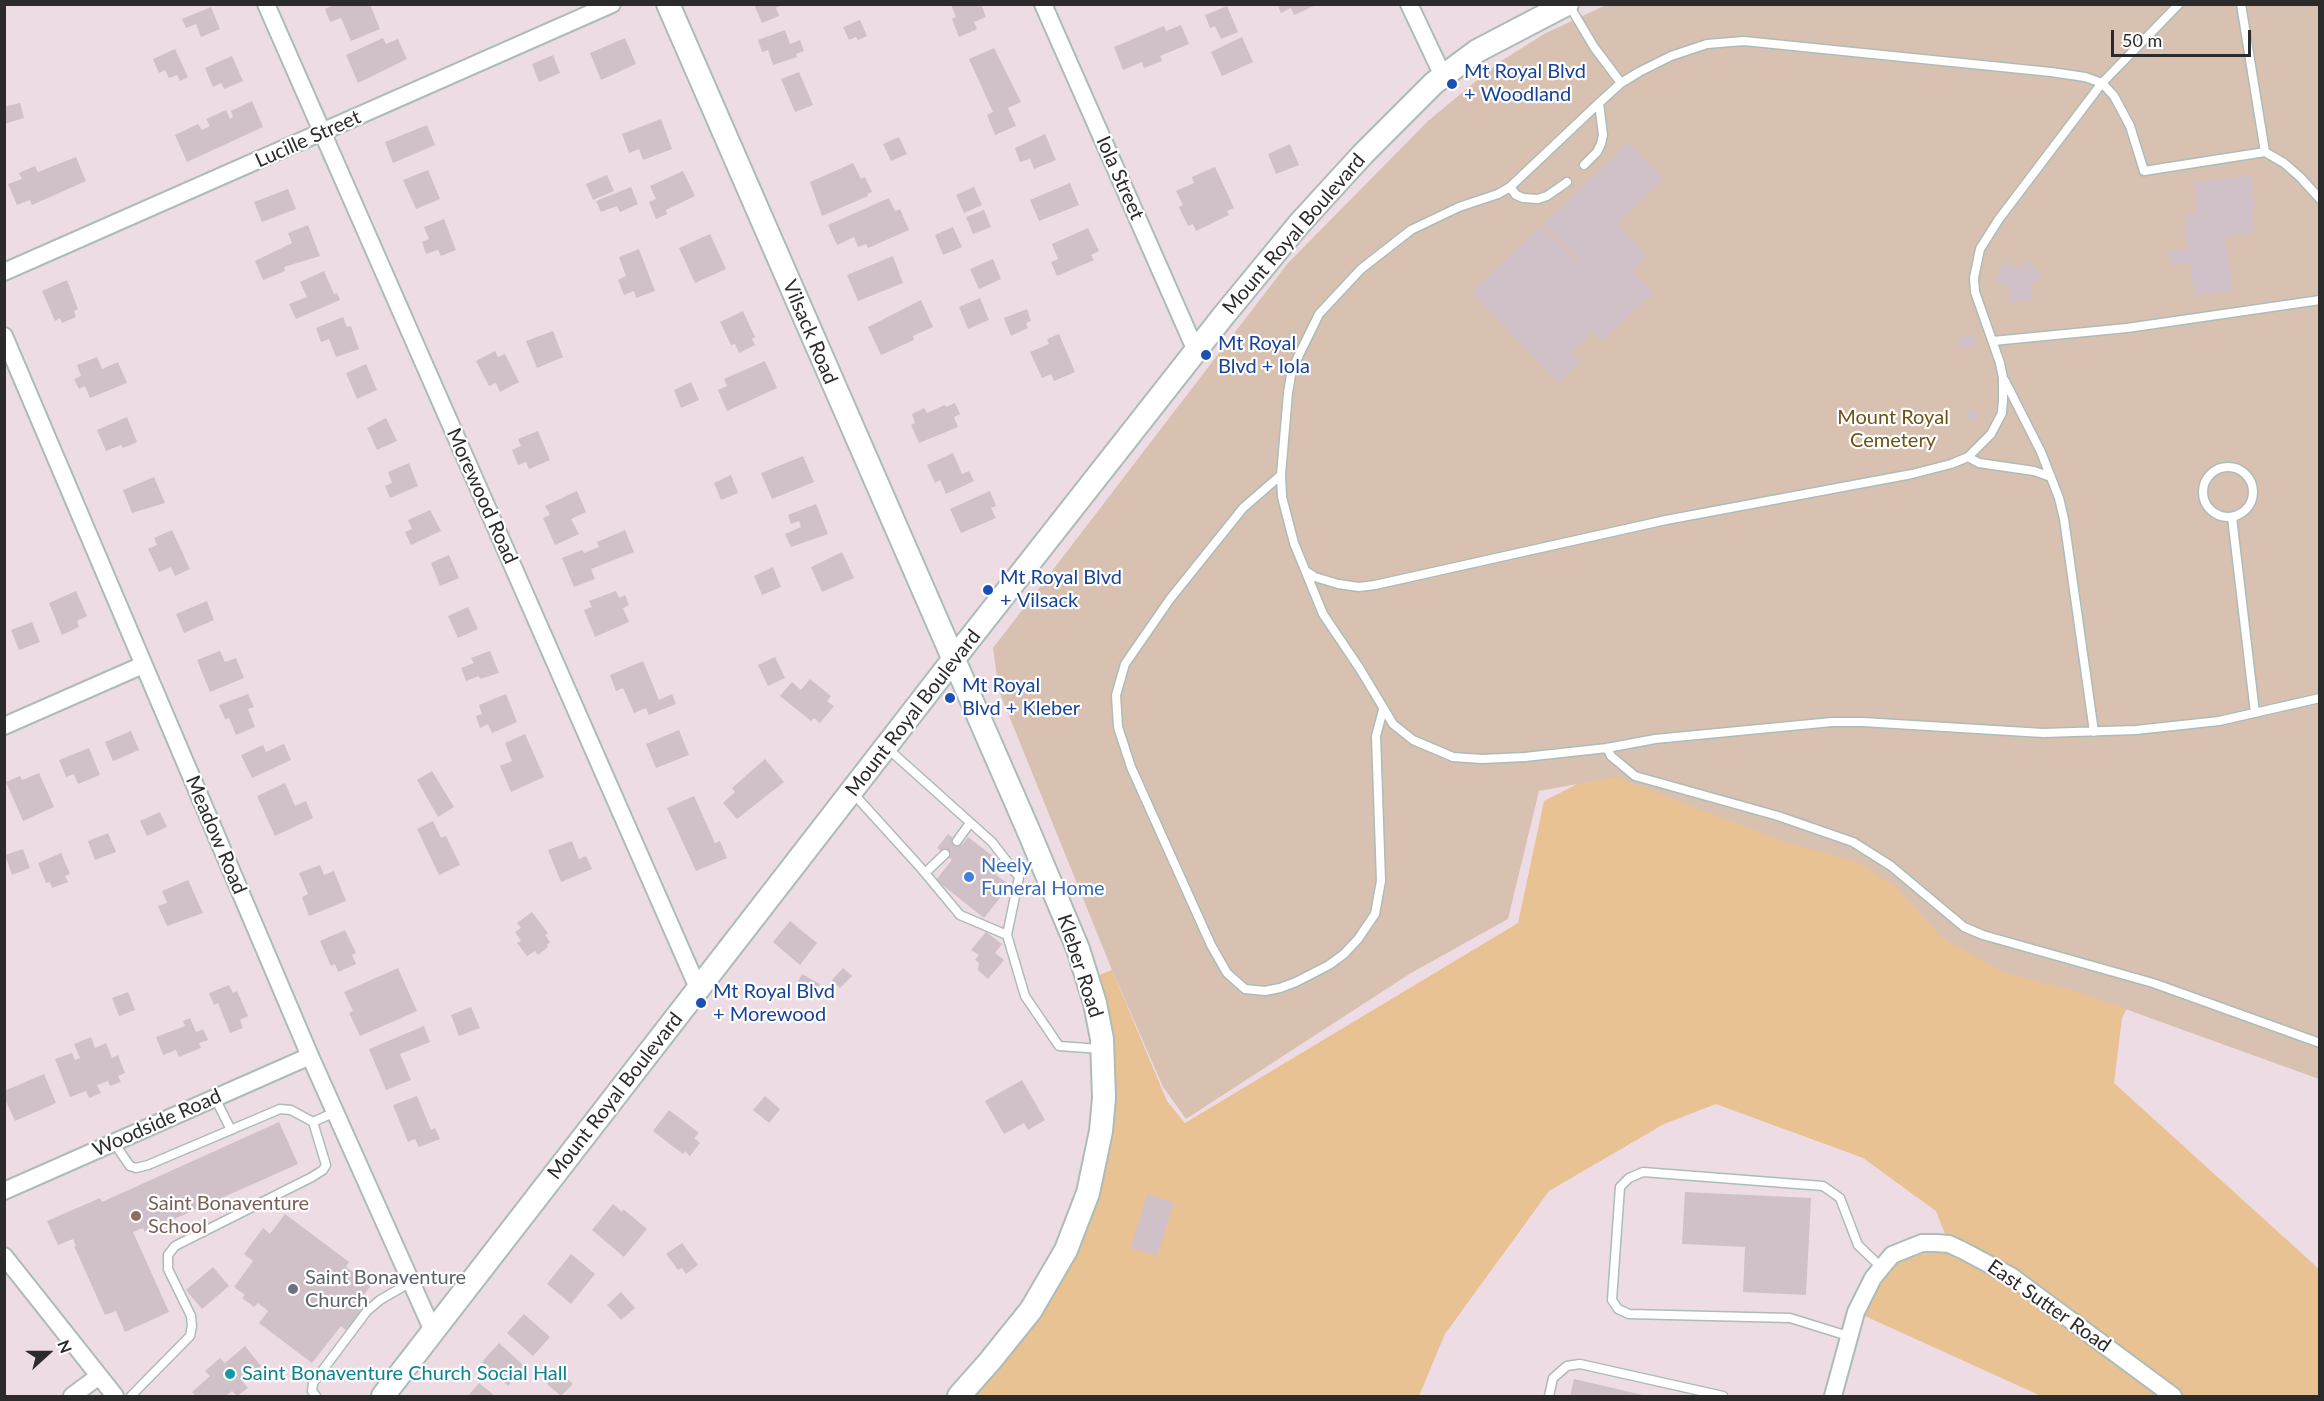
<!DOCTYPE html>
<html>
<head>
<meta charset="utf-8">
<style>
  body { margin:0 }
  #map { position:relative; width:2324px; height:1401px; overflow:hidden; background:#eedce5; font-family:Lato,sans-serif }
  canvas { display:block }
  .frame { position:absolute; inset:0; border:6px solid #2b2b2b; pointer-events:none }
  .north { position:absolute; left:18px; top:1323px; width:60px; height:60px; -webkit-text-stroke:4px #fff; paint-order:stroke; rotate:69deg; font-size:16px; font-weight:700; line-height:24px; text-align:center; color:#2b2b2b }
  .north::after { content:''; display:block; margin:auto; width:21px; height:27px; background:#2b2b2b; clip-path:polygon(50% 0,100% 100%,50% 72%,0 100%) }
  .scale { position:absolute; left:2111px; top:30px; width:140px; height:27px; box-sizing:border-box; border:3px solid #2b2b2b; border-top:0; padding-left:8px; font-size:18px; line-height:21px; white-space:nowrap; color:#2b2b2b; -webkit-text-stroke:4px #fff; paint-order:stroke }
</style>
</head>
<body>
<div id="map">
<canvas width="2324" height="1401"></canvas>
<div class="frame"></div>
<div class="north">N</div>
<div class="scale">50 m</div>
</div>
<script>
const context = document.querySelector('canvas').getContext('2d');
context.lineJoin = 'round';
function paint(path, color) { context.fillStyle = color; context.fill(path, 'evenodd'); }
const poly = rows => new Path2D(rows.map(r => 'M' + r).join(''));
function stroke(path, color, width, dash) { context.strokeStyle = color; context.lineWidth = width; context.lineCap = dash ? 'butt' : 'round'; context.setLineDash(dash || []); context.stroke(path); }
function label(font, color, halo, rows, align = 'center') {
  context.font = font + ' Lato,sans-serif'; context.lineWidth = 4.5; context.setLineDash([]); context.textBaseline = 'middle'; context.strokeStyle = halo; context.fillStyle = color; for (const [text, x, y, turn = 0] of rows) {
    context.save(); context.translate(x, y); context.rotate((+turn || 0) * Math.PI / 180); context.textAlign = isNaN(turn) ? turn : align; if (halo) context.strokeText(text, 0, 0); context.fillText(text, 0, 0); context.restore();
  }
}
paint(poly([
  [1638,753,2149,967,2122,1018,2114,1083,2319,1269,2319,1396,2041,1396,1856,1312,1892,1255,1949,1244,1936,1211,1863,1158,1716,1104,1664,1124,1549,1191,1445,1334,1419,1396,959,1396,1031,1310,1101,1131,1089,979,1112,970,1167,1101,1185,1123,1518,923,1544,801]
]), '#e9c294');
paint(poly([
  [1608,4,2319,5,2319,1079,2078,992,2005,973,1943,939,1896,888,1860,863,1782,841,1616,777,1539,791,1508,919,1411,973,1186,1119,1163,1087,1112,970,999,691,993,648,1288,263,1428,121,1498,63,1544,34]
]), '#d9c1b1');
paint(poly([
  [335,4,370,4,380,29,351,41,341,18,330,22,325,9],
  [754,4,784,4,776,8,779,16,762,23],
  [981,4,986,17,974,22,977,29,959,37,952,19,956,17,951,5],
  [1277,4,1318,4,1294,15,1291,8,1281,13],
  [1227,6,1238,32,1221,39,1215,26,1210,28,1205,15],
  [211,7,220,29,201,37,196,24,186,28,182,19],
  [860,20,867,36,858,40,856,37,849,40,843,27],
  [1181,25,1189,44,1160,56,1162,61,1144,68,1142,62,1123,70,1114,47,1164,26,1166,31],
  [785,30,790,44,800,40,804,51,796,54,797,57,773,65,768,50,762,52,758,40],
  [1242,37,1253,62,1222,76,1211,52],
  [383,38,386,44,398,39,407,59,358,83,346,55],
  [625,38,636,64,601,80,590,53],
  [994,48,1021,102,1008,108,1016,126,995,135,987,115,993,112,969,59],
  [175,49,188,77,180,81,177,75,169,78,165,70,159,73,153,59],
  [553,55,560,73,539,82,532,64],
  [232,56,243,81,224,89,221,83,213,87,205,68],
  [799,72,813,105,795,112,781,79],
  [252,101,263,127,187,162,175,135,198,124,202,130,210,126,206,119,226,110,230,119,233,117,231,111],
  [20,103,24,118,4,124,4,107],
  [661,119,672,149,643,160,639,149,629,153,622,134],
  [427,125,435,145,393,163,385,142],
  [1045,134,1056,160,1034,169,1030,159,1020,162,1015,148],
  [899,137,907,154,891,161,883,144],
  [1628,142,1663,179,1617,224,1647,256,1632,271,1653,293,1602,341,1593,332,1571,352,1580,362,1558,383,1472,292,1541,226,1577,263,1579,261,1543,224],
  [1290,144,1299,165,1276,174,1268,154],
  [76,157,86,181,32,205,30,200,17,205,8,184,22,179,19,173,35,166,38,172],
  [853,163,861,179,865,177,872,192,867,194,868,196,822,216,810,182],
  [1215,167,1234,208,1227,211,1229,215,1196,231,1193,224,1188,226,1179,207,1183,205,1176,191,1194,183,1192,177],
  [428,170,440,199,416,209,403,180],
  [683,171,695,196,666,210,667,214,656,219,649,202,656,199,650,186],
  [607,175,614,191,593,200,586,184],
  [2251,175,2255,207,2252,208,2255,232,2225,236,2233,290,2194,295,2190,262,2170,266,2167,250,2188,249,2184,215,2197,213,2194,182],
  [1070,183,1079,205,1039,221,1030,200],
  [631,187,638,204,620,212,617,206,601,212,596,201],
  [974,187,982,205,964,213,956,195],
  [288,189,296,209,262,222,254,202],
  [889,198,895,211,900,209,909,230,868,248,866,244,858,247,854,237,837,245,828,225],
  [984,210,991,227,973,234,966,217],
  [444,219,456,250,441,256,438,250,426,254,422,242,429,239,424,227],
  [308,225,320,256,284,267,285,271,263,280,255,261,292,243,288,233],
  [953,227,962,247,943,255,935,235],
  [1088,228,1099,251,1091,255,1094,260,1057,276,1051,262,1058,259,1052,244],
  [710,234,726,269,695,283,679,248],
  [639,249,655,291,636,298,634,291,624,295,618,280,626,276,619,257],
  [893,256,903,283,858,301,847,275],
  [993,259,1001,279,979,289,970,269],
  [2029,260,2042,276,2031,285,2033,300,2010,303,2009,288,1995,283,2003,262,2020,268],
  [324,271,334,294,337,293,340,300,296,319,289,304,307,297,300,282],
  [67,280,78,309,74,311,76,317,62,323,60,318,55,321,42,291],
  [980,298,989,320,968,329,959,307],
  [921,300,933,327,913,336,914,340,881,355,868,327],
  [1027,309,1031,321,1026,323,1028,328,1011,336,1004,318],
  [743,311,755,337,752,339,755,345,739,353,735,344,731,345,720,322],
  [343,317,347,327,351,326,359,349,336,357,329,339,321,342,316,328],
  [553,331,563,357,537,368,526,341],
  [1972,333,1976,344,1962,350,1957,339],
  [1059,334,1075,372,1054,381,1051,374,1042,378,1030,352,1049,344,1047,339],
  [495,351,498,357,505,354,519,382,500,392,496,383,489,386,476,361],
  [97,357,102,369,118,362,127,383,90,398,85,386,79,389,74,379,81,376,77,365],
  [765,361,777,388,727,411,718,390,727,386,724,379],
  [366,364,377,390,357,399,346,373],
  [691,382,699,400,681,408,674,390],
  [955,403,960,414,954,417,958,427,919,443,911,425,915,423,912,414,924,408,927,413,945,405,946,407],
  [1970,408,1979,413,1975,422,1965,417],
  [127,417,137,442,123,448,121,445,106,451,97,430],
  [386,418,397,441,377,450,367,428],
  [538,431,550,460,529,469,526,462,518,465,512,450,521,446,518,439],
  [953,453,962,474,969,471,974,481,946,494,940,480,935,483,927,465],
  [803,456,814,482,772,499,761,473],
  [409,463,418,486,390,498,385,486,392,483,388,472],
  [731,475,738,493,721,500,714,483],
  [154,477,165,503,132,513,123,490],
  [577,491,586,512,571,519,579,534,555,545,543,518,550,515,545,506],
  [990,491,996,506,991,508,996,518,961,533,950,509],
  [816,504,828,534,791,547,785,534,801,527,799,521,791,524,788,515],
  [430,510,441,531,411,545,405,532,412,529,408,520],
  [172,530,190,569,175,576,171,567,159,572,148,549,157,545,154,538],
  [625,530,634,552,591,569,595,579,574,587,562,558,582,550,584,553,599,547,597,542],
  [842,552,854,578,822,592,811,567],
  [449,555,459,578,440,586,431,563],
  [773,567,781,587,762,595,754,576],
  [76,591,87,616,77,621,79,627,62,635,49,603],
  [616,591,619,598,625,595,629,605,623,608,629,622,595,637,584,610,592,607,589,601],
  [207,601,214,620,184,633,176,614],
  [468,607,478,629,458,638,448,616],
  [32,622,40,642,19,650,11,630],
  [220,651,225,662,236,658,244,678,210,692,197,660],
  [490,651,499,673,480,679,479,676,466,681,461,668,474,663,471,658],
  [775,657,785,678,768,686,758,665],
  [643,661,659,700,672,694,676,704,649,715,646,708,634,713,623,688,616,691,610,675],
  [810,679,831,696,827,701,834,706,820,723,814,718,811,721,780,696,792,682,801,690],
  [248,694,254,707,248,709,255,727,236,735,229,718,225,719,219,705],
  [506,694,517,722,492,733,488,724,480,728,476,716,482,714,479,705],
  [679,730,689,755,656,768,646,744],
  [131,731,139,750,113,761,105,742],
  [525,734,544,777,511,792,500,766,512,761,505,743],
  [284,744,291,760,252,778,241,755,263,745,266,752],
  [89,748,100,775,78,784,74,774,66,777,59,760],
  [765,759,784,782,737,819,723,803,735,792,732,788],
  [432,771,454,807,438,817,417,780],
  [39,773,54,807,23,821,6,782,20,776,22,780],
  [285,783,295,806,306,801,313,818,275,836,257,796],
  [694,796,715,843,720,841,727,858,696,871,667,808],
  [160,812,167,827,147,836,140,821],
  [433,821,441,838,446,836,460,865,439,875,417,829],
  [108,833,116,852,95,860,88,841],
  [948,834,962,845,968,837,1004,865,996,875,1010,885,984,918,936,880,952,860,937,848],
  [572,841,579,859,586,856,592,869,561,882,548,850],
  [23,849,30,868,12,875,5,855],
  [61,853,70,874,65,876,68,882,52,888,50,882,46,883,38,863],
  [320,865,324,875,334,871,346,901,309,916,302,897,308,894,299,873],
  [188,880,203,913,167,926,158,906,167,903,162,891],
  [532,912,548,933,545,935,550,942,547,945,548,947,538,955,535,951,527,956,517,943,521,941,515,932,521,928,517,923],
  [790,921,817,943,800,965,773,942],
  [345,930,356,953,352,955,356,964,338,972,335,964,331,966,320,941],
  [986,932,1002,944,995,953,1004,960,988,979,978,970,979,963,975,960,979,955,971,950],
  [398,968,417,1011,360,1036,349,1013,353,1011,344,992],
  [843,968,852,976,840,988,832,980],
  [802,974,820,984,814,995,796,985],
  [229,985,233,993,237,991,248,1016,240,1020,243,1028,230,1033,218,1003,214,1005,209,993],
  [128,992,135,1010,119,1016,112,998],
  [471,1007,480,1028,459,1036,451,1015],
  [190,1018,196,1032,203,1029,208,1040,199,1043,201,1048,179,1057,176,1050,163,1055,156,1037,185,1026,183,1021],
  [424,1026,430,1042,400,1054,411,1080,386,1090,369,1049],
  [91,1037,95,1048,106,1043,112,1058,118,1055,125,1073,118,1076,121,1082,110,1086,108,1081,97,1085,101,1093,89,1098,86,1091,70,1097,55,1059,72,1053,75,1060,80,1058,74,1044],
  [44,1074,56,1103,15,1121,4,1097,4,1091],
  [1022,1080,1045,1120,1028,1130,1024,1123,1004,1134,985,1101],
  [417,1096,431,1130,435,1128,440,1139,419,1147,415,1139,408,1142,393,1105],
  [765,1096,780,1109,769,1123,753,1110],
  [669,1110,699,1133,694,1138,700,1143,690,1156,685,1151,683,1154,653,1131],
  [279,1122,298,1164,145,1232,143,1228,133,1232,169,1312,125,1332,116,1311,105,1315,74,1246,76,1246,73,1239,58,1245,47,1221,100,1198,102,1202],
  [1685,1192,1811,1198,1806,1295,1743,1292,1745,1247,1682,1244],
  [1147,1194,1174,1203,1157,1256,1131,1248],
  [613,1204,622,1212,623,1209,647,1229,624,1257,592,1230],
  [285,1214,349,1262,346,1267,360,1277,363,1273,374,1281,358,1303,364,1308,347,1331,341,1326,312,1363,259,1323,268,1311,258,1303,254,1307,242,1298,245,1295,234,1287,253,1261,244,1254,263,1228,270,1234],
  [682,1243,698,1265,686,1274,682,1268,678,1270,666,1254],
  [571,1254,595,1274,571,1304,547,1284],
  [213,1267,229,1286,202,1309,186,1290],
  [621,1292,635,1308,621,1320,607,1305],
  [524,1314,550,1337,533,1356,507,1333],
  [499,1343,525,1367,508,1386,482,1362],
  [245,1346,261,1366,243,1382,248,1388,237,1396,232,1391,226,1396,196,1396,192,1392,210,1376,205,1371,220,1358,225,1363],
  [559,1372,573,1384,561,1396,547,1384],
  [1574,1379,1647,1396,1570,1396],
  [479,1383,495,1396,468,1396]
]), '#d0c0c8');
const lane = poly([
  [2241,4,2265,152],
  [1569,5,1594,47,1621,83],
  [1584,165,1597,152,1601,144,1603,135,1599,103],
  [1510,187,1516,195,1523,198,1538,199,1547,196,1567,182],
  [2320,199,2300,177,2284,163,2265,152,2144,171,2130,126,2114,96,2102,83,2085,77,2051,72,1744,41,1707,44,1671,56,1639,72,1621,83,1599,103,1510,187,1498,194,1459,207,1411,230,1361,269,1319,314,1297,359,1291,375,1288,393,1281,475,1282,497,1294,543,1323,614,1360,669,1393,724,1413,740,1453,757,1482,759,1525,757,1607,748,1655,739,1832,722,1863,722,2043,733,2136,730,2219,721,2320,698],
  [1993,341,2127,328,2320,300],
  [2005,381,2041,452,2059,498,2064,519,2094,732],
  [1968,457,1979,463,2034,471,2051,477],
  '2203 492a25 25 0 1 1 50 0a25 25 0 1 1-50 0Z',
  [1281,475,1243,508,1170,599,1125,664,1116,695,1118,727,1131,767,1211,945,1227,973,1245,989,1265,991,1280,988,1296,982,1329,965,1344,954,1358,939,1375,914,1381,881,1376,736,1383,710],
  [2232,517,2255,713],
  [1306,571,1315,577,1338,584,1359,587,1375,585,1666,520,1912,474,1951,464,1968,457,1991,434,2002,413,2003,400,2003,378,2000,363,1975,292,1974,278,1980,249,1999,219,2102,83,2179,4],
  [886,747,992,842,1019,877,1007,935,1025,996,1059,1046,1101,1049],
  [1607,748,1611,756,1635,776,1778,816,1853,842,1891,866,1964,927,1983,935,2153,983,2320,1043],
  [852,792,920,867,960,915,1007,935],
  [957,841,970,823],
  [925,873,945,854],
  [215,1098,231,1130],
  [313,1122,335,1112],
  [114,1143,130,1166,136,1168,148,1165,280,1109,291,1110,313,1122,326,1165,323,1170,312,1177,175,1246,168,1255,168,1269,191,1316,192,1326,190,1336,131,1396],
  [1848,1336,1790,1318,1629,1314,1618,1309,1612,1300,1620,1187,1629,1178,1643,1172,1823,1186,1840,1198,1858,1245,1881,1267],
  [316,1396,312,1391,313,1383,367,1311,380,1300,411,1282],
  [1549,1396,1553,1378,1567,1366,1580,1364,1723,1396]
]);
const street = poly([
  [266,4,698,988],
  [1043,4,1196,351],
  [1409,4,1443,76],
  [4,272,612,4],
  [4,336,310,1056,433,1331],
  [4,726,143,665],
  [4,1191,310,1056],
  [4,1256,115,1396],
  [72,1396,99,1376],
  [1833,1396,1856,1312,1873,1278,1892,1255,1922,1243,1936,1243,1949,1244,1962,1250,2011,1276,2173,1396]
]);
const secondary = poly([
  [668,4,1029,832,1078,949,1095,1003,1102,1039,1104,1098,1101,1131,1088,1193,1066,1250,1031,1310,990,1361,959,1396],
  [383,1396,953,660,1224,315,1299,224,1363,154,1434,83,1477,51,1567,4]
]);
stroke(lane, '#acbcb7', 11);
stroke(street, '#acbcb7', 20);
stroke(secondary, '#acbcb7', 26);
stroke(lane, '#fff', 8);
stroke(street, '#fff', 16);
stroke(secondary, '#fff', 22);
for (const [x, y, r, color] of [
  [1452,84,6,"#1a4fb4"],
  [1206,355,6,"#1a4fb4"],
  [988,590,6,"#1a4fb4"],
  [950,698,6,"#1a4fb4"],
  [969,877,6,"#3f7fe0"],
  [701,1003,6,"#1a4fb4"],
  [136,1216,6,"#8d6e63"],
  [293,1289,6,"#6b7280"],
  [230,1374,6,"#0f9aa8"]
]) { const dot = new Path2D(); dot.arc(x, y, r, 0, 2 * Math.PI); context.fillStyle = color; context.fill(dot); stroke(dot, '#fff', 2); }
label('20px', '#164399', '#fff', [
  ["Mt Royal Blvd",1464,72],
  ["+ Woodland",1464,95],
  ["Mt Royal",1218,344],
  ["Blvd + Iola",1218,367],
  ["Mt Royal Blvd",1000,578],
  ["+ Vilsack",1000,601],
  ["Mt Royal",962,686],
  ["Blvd + Kleber",962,709],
  ["Mt Royal Blvd",713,992],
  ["+ Morewood",713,1015]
], 'left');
label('20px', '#2b2b2b', '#fff', [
  ["Lucille Street",308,139,-24],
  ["Iola Street",1120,178,66],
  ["Mount Royal Boulevard",1294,234,-49],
  ["Vilsack Road",810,332,67],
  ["Morewood Road",482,496,66],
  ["Mount Royal Boulevard",913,713,-52],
  ["Meadow Road",216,835,67],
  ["Kleber Road",1080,966,72],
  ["Mount Royal Boulevard",615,1096,-52],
  ["Woodside Road",157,1123,-24],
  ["East Sutter Road",2049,1306,35]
]);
label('20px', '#6e5114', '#fff', [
  ["Mount Royal",1893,418],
  ["Cemetery",1893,441]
]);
label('20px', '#366cbe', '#fff', [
  ["Neely",981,866],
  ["Funeral Home",981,889]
], 'left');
label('20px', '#785e54', '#fff', [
  ["Saint Bonaventure",148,1204],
  ["School",148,1227]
], 'left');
label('20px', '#5b616d', '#fff', [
  ["Saint Bonaventure",305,1278],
  ["Church",305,1301]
], 'left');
label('20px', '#0d838f', '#fff', [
  ["Saint Bonaventure Church Social Hall",242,1374]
], 'left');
</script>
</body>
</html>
